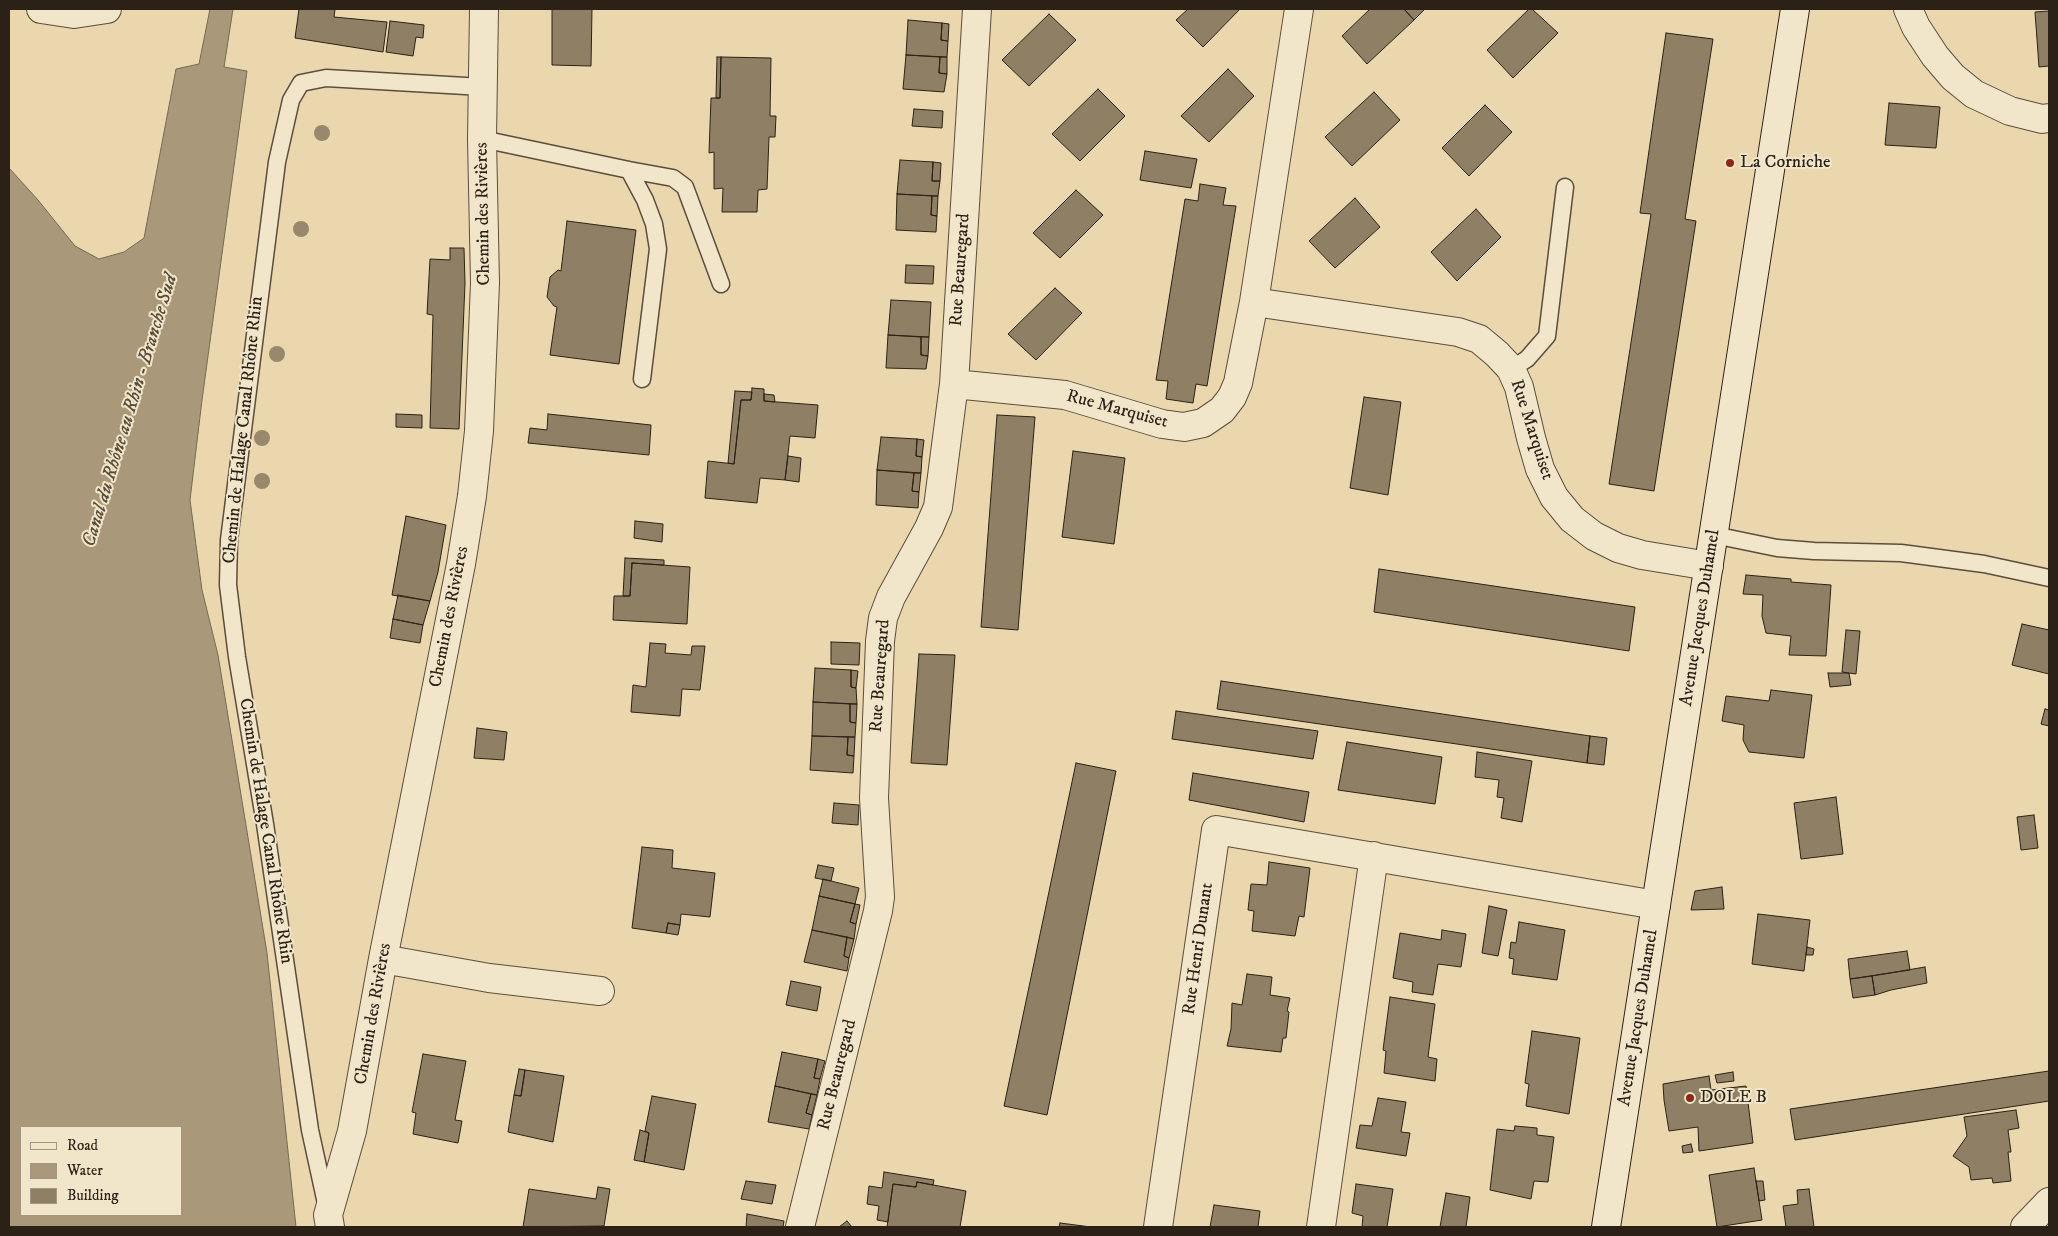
<!DOCTYPE html>
<html>
<head>
<meta charset="utf-8">
<style>
  body { margin:0 }
  #map { position:relative; width:2058px; height:1236px; overflow:hidden; background:#ead7ae; font-family:"IM FELL DW Pica",serif }
  canvas { display:block }
  .frame { position:absolute; inset:0; border:10px solid #2c2116; pointer-events:none }
  .legend { position:absolute; left:20px; top:1126px; width:162px; height:90px; box-sizing:border-box; background:#f1e5ca; border:1px solid #a29782; margin:0; padding:6px 9px; list-style:none; font-size:15px; color:#2c2116 }
  .legend li { display:flex; align-items:center; gap:10px; height:25px }
  .legend b { width:25px; border:1px solid #a29782 }
</style>
</head>
<body>
<div id="map">
<canvas width="2058" height="1236"></canvas>
<div class="frame"></div>
<ul class="legend">
<li><b style="height:6px;background:#f1e5ca"></b>Road</li>
<li><b style="height:14px;background:#a9997a"></b>Water</li>
<li><b style="height:14px;background:#8f8065"></b>Building</li>
</ul>
</div>
<script>
const context = document.querySelector('canvas').getContext('2d');
context.lineJoin = 'round';
function paint(path, color) { context.fillStyle = color; context.fill(path, 'evenodd'); }
const poly = rows => new Path2D(rows.map(r => 'M' + r).join(''));
function stroke(path, color, width, dash) { context.strokeStyle = color; context.lineWidth = width; context.lineCap = dash ? 'butt' : 'round'; context.setLineDash(dash || []); context.stroke(path); }
function label(font, color, halo, rows, align = 'center') {
  context.font = font + ' "IM FELL DW Pica",serif'; context.lineWidth = 4; context.setLineDash([]); context.textBaseline = 'middle'; context.strokeStyle = halo; context.fillStyle = color; for (const [text, x, y, turn = 0] of rows) {
    context.save(); context.translate(x, y); context.rotate((+turn || 0) * Math.PI / 180); context.textAlign = isNaN(turn) ? turn : align; if (halo) context.strokeText(text, 0, 0); context.fillText(text, 0, 0); context.restore();
  }
}
const water = poly([
  [210,9,233,9,224,67,247,71,202,400,190,500,202,590,218,655,267,953,296,1227,9,1227,9,168,38,200,75,246,99,259,124,252,144,238,176,69,199,64,210,9],
  [21,1127,181,1127,181,1215,21,1215,21,1127]
]);
paint(water, '#a9997a');
stroke(water, '#776952', 1);
const building = poly([
  [299,9,335,9,334,17,387,22,383,52,295,38,299,9],
  [552,9,592,9,591,66,552,65,552,9],
  [1188,9,1240,9,1203,47,1176,20,1188,9],
  [1370,9,1404,9,1414,20,1367,64,1342,36,1370,9],
  [1404,9,1425,9,1414,20,1404,9],
  [1529,9,1532,9,1558,33,1513,78,1487,50,1529,9],
  [2049,11,2049,66,2039,67,2035,12,2049,11],
  [1049,14,1076,40,1029,86,1002,60,1049,14],
  [908,20,942,23,941,40,948,41,947,57,906,55,908,20],
  [390,21,424,25,423,38,416,37,413,56,386,52,390,21],
  [942,23,949,24,948,41,941,40,942,23],
  [1666,33,1713,39,1685,219,1696,221,1654,491,1609,484,1651,214,1640,213,1666,33],
  [906,55,940,57,939,73,947,74,944,92,903,89,906,55],
  [717,57,721,57,720,98,716,98,717,57],
  [721,57,771,58,770,116,776,116,775,137,769,137,767,189,758,190,757,212,722,212,723,188,714,189,714,152,709,153,711,98,720,98,721,57],
  [940,57,947,57,947,74,939,73,940,57],
  [1228,69,1254,96,1209,142,1181,116,1228,69],
  [1098,89,1125,116,1080,161,1052,134,1098,89],
  [1374,92,1400,120,1352,166,1325,137,1374,92],
  [1889,103,1940,107,1936,148,1885,145,1889,103],
  [1485,105,1512,132,1469,176,1442,148,1485,105],
  [914,109,943,111,942,128,912,126,914,109],
  [1145,151,1197,159,1191,188,1140,180,1145,151],
  [900,160,933,162,932,181,940,181,938,196,897,194,900,160],
  [933,162,941,163,940,181,932,181,933,162],
  [1200,184,1226,188,1223,205,1236,206,1207,386,1196,384,1193,403,1166,399,1168,381,1156,380,1185,199,1198,201,1200,184],
  [1076,190,1103,215,1060,258,1033,233,1076,190],
  [897,194,932,196,931,215,937,216,936,232,896,230,897,194],
  [932,196,938,196,937,216,931,215,932,196],
  [1355,198,1380,227,1335,268,1309,241,1355,198],
  [1476,209,1501,237,1457,281,1431,252,1476,209],
  [567,221,636,230,619,364,550,355,557,307,554,306,547,297,550,277,558,270,561,271,567,221],
  [450,248,464,248,465,283,459,429,430,428,433,315,427,314,430,259,450,260,450,248],
  [906,265,934,266,933,284,905,283,906,265],
  [1055,288,1082,313,1036,360,1008,334,1055,288],
  [891,300,931,302,929,337,888,335,891,300],
  [888,335,921,337,921,355,928,356,926,369,886,368,888,335],
  [921,337,929,337,928,356,921,355,921,337],
  [752,388,764,389,764,401,818,405,815,438,790,436,785,480,760,478,757,503,705,498,708,461,734,464,741,400,751,400,752,388],
  [735,391,752,392,751,400,741,400,734,464,728,463,735,391],
  [764,394,774,395,775,402,764,401,764,394],
  [1364,397,1401,402,1388,495,1350,488,1364,397],
  [396,414,422,415,422,428,396,427,396,414],
  [548,414,651,425,649,455,528,443,530,428,547,430,548,414],
  [997,415,1035,417,1018,630,981,627,997,415],
  [881,437,917,439,916,456,922,457,921,473,877,470,881,437],
  [917,439,924,440,922,457,916,456,917,439],
  [1073,451,1125,458,1114,544,1062,537,1073,451],
  [788,456,801,458,799,482,785,480,788,456],
  [877,470,914,473,912,491,919,492,918,508,876,505,877,470],
  [914,473,921,473,919,492,912,491,914,473],
  [406,516,446,525,438,572,430,601,392,595,406,516],
  [635,521,663,524,662,542,634,538,635,521],
  [625,558,664,560,664,565,632,563,630,596,623,596,625,558],
  [632,563,690,567,687,624,613,620,614,596,630,596,632,563],
  [1379,569,1635,607,1629,651,1374,612,1379,569],
  [1746,575,1791,579,1791,582,1831,585,1826,656,1789,655,1791,636,1766,633,1762,616,1763,595,1743,594,1746,575],
  [398,595,430,601,423,625,393,619,398,595],
  [393,619,423,625,420,643,390,638,393,619],
  [2022,624,2049,630,2049,674,2012,665,2022,624],
  [1846,630,1860,631,1856,674,1842,672,1846,630],
  [831,642,860,643,859,665,831,664,831,642],
  [650,643,666,644,665,653,691,655,692,646,705,646,700,690,682,689,680,716,631,712,633,685,646,687,650,643],
  [919,654,955,655,947,765,911,763,919,654],
  [815,668,851,670,851,687,856,688,857,704,813,702,815,668],
  [851,670,858,671,856,688,851,687,851,670],
  [1828,673,1849,673,1851,685,1830,687,1828,673],
  [1221,681,1590,736,1587,763,1217,709,1221,681],
  [1771,690,1812,695,1804,758,1749,752,1743,740,1744,725,1722,721,1726,696,1769,701,1771,690],
  [813,702,850,704,850,722,856,723,855,737,812,736,813,702],
  [850,704,857,704,856,723,850,722,850,704],
  [2045,709,2049,710,2049,726,2041,724,2045,709],
  [1176,711,1318,731,1313,759,1172,739,1176,711],
  [477,728,507,732,504,760,474,758,477,728],
  [812,736,848,737,847,755,854,756,853,773,810,770,812,736],
  [1590,736,1607,738,1604,765,1587,763,1590,736],
  [848,737,855,737,854,756,847,755,848,737],
  [1347,742,1442,757,1435,804,1338,790,1347,742],
  [1477,752,1532,761,1522,822,1501,818,1504,798,1497,797,1499,780,1475,777,1477,752],
  [1076,763,1116,771,1047,1115,1004,1106,1076,763],
  [1193,773,1309,792,1304,822,1189,800,1193,773],
  [1836,797,1843,854,1801,859,1794,803,1836,797],
  [834,803,859,805,858,825,832,823,834,803],
  [2034,815,2038,848,2021,850,2017,817,2034,815],
  [642,847,673,850,672,868,715,873,710,917,681,914,680,925,668,923,666,933,632,928,642,847],
  [1269,862,1310,868,1304,917,1299,916,1295,936,1252,931,1254,911,1248,910,1251,884,1267,885,1269,862],
  [818,865,834,868,831,881,815,878,818,865],
  [823,879,859,888,855,904,819,896,823,879],
  [1722,887,1724,909,1691,910,1695,891,1722,887],
  [819,896,855,904,850,922,856,924,854,939,812,930,819,896],
  [855,904,860,905,856,924,850,922,855,904],
  [1489,906,1507,910,1498,956,1482,953,1489,906],
  [1758,914,1810,920,1804,971,1752,964,1758,914],
  [1519,922,1565,930,1557,980,1512,974,1514,959,1509,958,1511,942,1516,943,1519,922],
  [668,923,680,925,678,935,666,933,668,923],
  [812,930,847,937,844,956,849,958,847,971,804,962,812,930],
  [1442,930,1466,934,1461,967,1438,964,1433,995,1412,992,1413,982,1393,978,1400,933,1441,940,1442,930],
  [847,937,854,939,849,958,844,956,847,937],
  [1807,947,1814,949,1813,955,1806,955,1807,947],
  [1907,951,1910,970,1850,979,1848,959,1907,951],
  [1925,967,1927,983,1891,990,1875,995,1872,976,1925,967],
  [1247,974,1272,977,1270,995,1290,998,1287,1011,1289,1012,1286,1038,1283,1038,1281,1052,1227,1046,1231,1029,1232,1003,1242,1005,1247,974],
  [1872,976,1875,995,1853,998,1850,979,1872,976],
  [791,981,821,987,817,1011,786,1005,791,981],
  [1390,997,1435,1004,1428,1057,1437,1059,1435,1081,1384,1073,1386,1051,1383,1050,1390,997],
  [1532,1031,1580,1038,1569,1114,1526,1106,1529,1084,1525,1083,1532,1031],
  [782,1052,818,1059,814,1078,820,1079,817,1095,775,1086,782,1052],
  [423,1054,466,1061,455,1120,462,1121,458,1143,413,1134,416,1113,412,1112,423,1054],
  [818,1059,825,1061,820,1079,814,1078,818,1059],
  [519,1069,525,1070,521,1096,514,1095,519,1069],
  [525,1070,564,1076,553,1142,508,1132,514,1095,521,1096,525,1070],
  [2049,1071,2049,1101,1795,1140,1790,1109,2049,1071],
  [1733,1072,1734,1081,1717,1083,1715,1075,1733,1072],
  [1709,1076,1711,1090,1746,1086,1753,1143,1699,1151,1698,1127,1669,1131,1664,1100,1663,1084,1709,1076],
  [775,1086,811,1094,806,1113,812,1115,809,1129,768,1122,775,1086],
  [811,1094,817,1095,812,1115,806,1113,811,1094],
  [652,1096,696,1104,684,1170,644,1162,649,1133,645,1131,652,1096],
  [1378,1098,1406,1102,1401,1132,1410,1133,1406,1156,1356,1148,1360,1125,1372,1126,1378,1098],
  [2016,1110,2019,1128,2008,1130,2011,1152,2008,1152,2011,1181,1993,1183,1992,1178,1971,1180,1969,1167,1953,1156,1967,1136,1964,1117,2016,1110],
  [1515,1126,1537,1128,1537,1135,1554,1137,1548,1182,1534,1181,1531,1199,1490,1190,1497,1129,1514,1131,1515,1126],
  [640,1130,649,1133,644,1162,634,1160,640,1130],
  [1691,1144,1693,1152,1683,1153,1682,1146,1691,1144],
  [1754,1168,1762,1220,1717,1227,1709,1175,1754,1168],
  [884,1172,934,1180,933,1185,917,1182,916,1187,893,1184,888,1222,877,1220,879,1206,867,1204,869,1186,882,1188,884,1172],
  [746,1181,776,1185,772,1204,741,1199,746,1181],
  [1756,1181,1763,1181,1765,1200,1759,1201,1756,1181],
  [917,1182,966,1191,960,1227,887,1227,893,1184,916,1187,917,1182],
  [1356,1184,1393,1189,1387,1227,1362,1227,1363,1216,1352,1213,1356,1184],
  [598,1187,610,1189,604,1226,523,1227,529,1189,596,1199,598,1187],
  [1809,1189,1814,1227,1786,1227,1783,1206,1798,1204,1797,1190,1809,1189],
  [1446,1193,1470,1197,1466,1227,1440,1227,1446,1193],
  [1214,1205,1260,1211,1258,1227,1210,1227,1214,1205],
  [747,1214,784,1221,783,1227,746,1227,747,1214],
  [847,1221,852,1227,839,1227,847,1221],
  [1060,1223,1091,1227,1059,1227,1060,1223]
]);
paint(building, '#8f8065');
stroke(building, '#2c2116', 1);
const lane = poly([
  [482,139,629,170,645,200,654,224,658,249,642,379],
  [629,170,673,178,685,187,721,284],
  [1511,369,1527,359,1547,336,1565,187],
  [1714,535,1777,548,1814,551,1901,553,1984,564,2049,578],
  [327,1208,310,1130,265,824,237,657,228,585,229,540,277,162,291,100,301,83,326,78,483,87]
]);
const street = poly([
  [41,9,74,14,107,9],
  [1299,9,1254,302,1458,332,1479,339,1497,354,1511,369,1519,387,1531,438,1540,469,1554,497,1572,519,1594,536,1618,548,1642,555,1709,566],
  [1908,9,1916,27,1935,56,1953,77,1974,94,2010,111,2042,119,2049,118],
  [954,384,1065,395,1162,424,1184,427,1203,423,1222,410,1232,397,1238,383,1254,302],
  [383,959,489,978,600,991],
  [330,1227,328,1215,352,1131,383,959,461,564,472,496,479,431,485,283,482,139,484,9],
  [800,1227,878,911,880,897,874,798,880,641,883,618,891,597,929,528,938,507,954,384,977,9],
  [1158,1227,1216,830,1656,905],
  [1321,1227,1374,856],
  [2025,1227,2049,1202]
]);
const secondary = poly([
  [1606,1227,1795,9]
]);
stroke(lane, '#5c4e3c', 19);
stroke(street, '#5c4e3c', 30);
stroke(secondary, '#2c2116', 30);
stroke(lane, '#f1e5ca', 16);
stroke(street, '#f1e5ca', 28);
stroke(secondary, '#f1e5ca', 28);
context.fillStyle = '#98886c';
for (const [x, y] of [
  [322,133],
  [301,229],
  [277,354],
  [262,438],
  [262,481]
]) { context.beginPath(); context.arc(x, y, 8, 0, 2 * Math.PI); context.fill(); }
for (const [x, y, r, color] of [
  [1730,163,5,"#8f2418"],
  [1690,1098,5,"#8f2418"]
]) { const dot = new Path2D(); dot.arc(x, y, r, 0, 2 * Math.PI); context.fillStyle = color; context.fill(dot); stroke(dot, '#f1e5ca', 2); }
label('18px', '#2c2116', '#f1e5ca', [
  ["La Corniche",1740,163],
  ["DOLE B",1700,1098]
], 'left');
label('18px', '#2c2116', '#f1e5ca', [
  ["Chemin des Rivières",484,214,-91],
  ["Rue Beauregard",961,270,-86],
  ["Rue Marquiset",1117,410,15],
  ["Chemin de Halage Canal Rhône Rhin",244,430,-84],
  ["Rue Marquiset",1531,430,72],
  ["Chemin des Rivières",450,617,-79],
  ["Avenue Jacques Duhamel",1701,618,-81],
  ["Rue Beauregard",881,676,-86],
  ["Chemin de Halage Canal Rhône Rhin",265,831,81],
  ["Rue Henri Dunant",1199,949,-82],
  ["Chemin des Rivières",374,1014,-80],
  ["Avenue Jacques Duhamel",1639,1018,-81],
  ["Rue Beauregard",838,1075,-76]
]);
label('italic 19px', '#584b39', '#f1e5ca', [
  ["Canal du Rhône au Rhin - Branche Sud",131,411,-73]
]);
</script>
</body>
</html>
